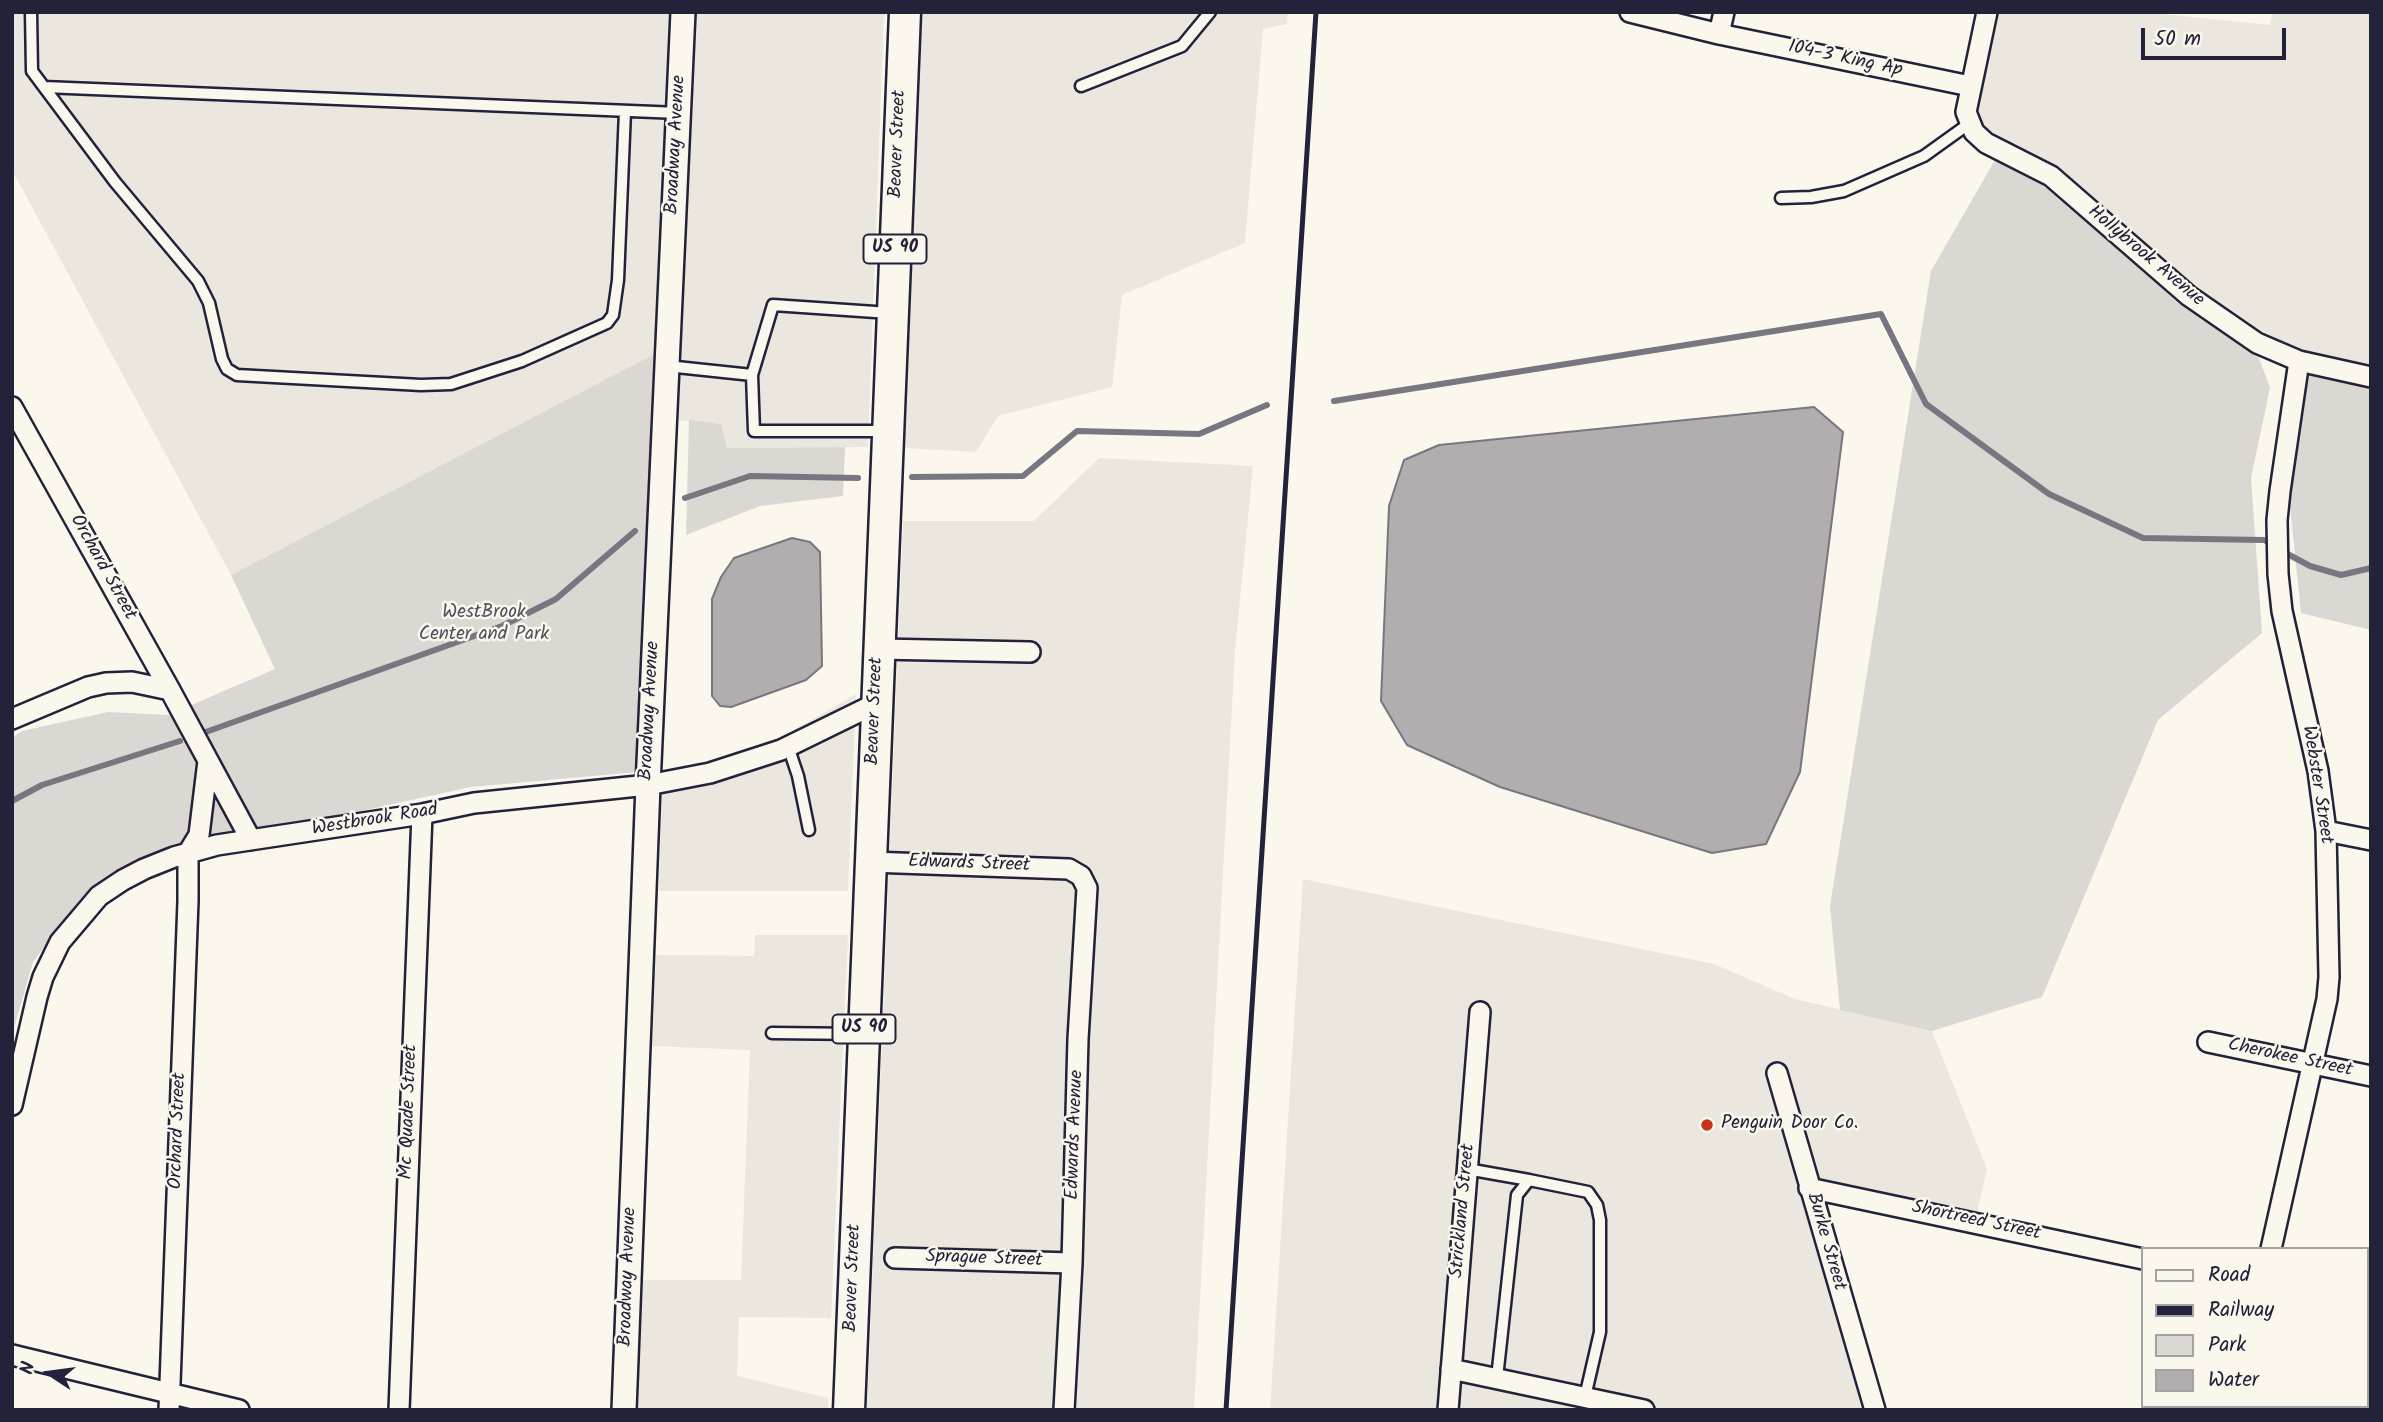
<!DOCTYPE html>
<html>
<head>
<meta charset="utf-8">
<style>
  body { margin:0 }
  #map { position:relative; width:2383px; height:1422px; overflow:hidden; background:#fbf7ec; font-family:Kalam,sans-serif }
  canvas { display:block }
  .frame { position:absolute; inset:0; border:14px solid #22223b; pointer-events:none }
  .legend { position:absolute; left:2141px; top:1247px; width:228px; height:161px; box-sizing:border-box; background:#fbf7ec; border:2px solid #a4a2a5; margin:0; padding:9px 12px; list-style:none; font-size:21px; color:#22223b }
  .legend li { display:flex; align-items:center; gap:14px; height:35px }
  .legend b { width:35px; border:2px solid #a4a2a5 }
  .north { position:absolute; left:14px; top:1338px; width:70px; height:70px; -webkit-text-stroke:5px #fbf7ec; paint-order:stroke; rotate:283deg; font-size:19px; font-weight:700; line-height:28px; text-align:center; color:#22223b }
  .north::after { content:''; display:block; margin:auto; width:24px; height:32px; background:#22223b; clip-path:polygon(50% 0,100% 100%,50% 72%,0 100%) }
  .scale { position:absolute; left:2141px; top:28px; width:145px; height:32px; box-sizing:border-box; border:4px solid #22223b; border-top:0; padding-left:9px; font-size:21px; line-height:24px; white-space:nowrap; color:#22223b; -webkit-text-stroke:5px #fbf7ec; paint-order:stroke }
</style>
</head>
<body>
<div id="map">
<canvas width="2383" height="1422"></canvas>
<div class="frame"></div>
<ul class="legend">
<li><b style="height:9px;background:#fbf7ec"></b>Road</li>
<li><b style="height:9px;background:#22223b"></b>Railway</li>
<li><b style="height:19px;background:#dbd8d3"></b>Park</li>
<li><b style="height:19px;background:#b1aeb0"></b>Water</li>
</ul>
<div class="north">N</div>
<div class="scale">50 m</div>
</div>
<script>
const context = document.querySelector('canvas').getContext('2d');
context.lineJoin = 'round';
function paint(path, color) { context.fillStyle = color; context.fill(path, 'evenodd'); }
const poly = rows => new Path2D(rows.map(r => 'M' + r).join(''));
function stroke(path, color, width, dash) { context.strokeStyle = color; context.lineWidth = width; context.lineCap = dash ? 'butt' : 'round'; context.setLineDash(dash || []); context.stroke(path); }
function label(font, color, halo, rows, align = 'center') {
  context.font = font + ' Kalam,sans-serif'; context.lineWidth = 5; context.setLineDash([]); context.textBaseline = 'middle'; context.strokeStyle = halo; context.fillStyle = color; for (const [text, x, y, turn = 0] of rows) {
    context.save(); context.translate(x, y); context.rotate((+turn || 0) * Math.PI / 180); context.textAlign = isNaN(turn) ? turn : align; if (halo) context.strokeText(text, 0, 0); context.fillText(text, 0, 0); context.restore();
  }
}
paint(poly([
  [12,12,672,12,658,352,231,575,12,170],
  [694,12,884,12,868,447,727,448,720,424,675,420],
  [922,12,1288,12,1287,24,1263,29,1245,243,1122,295,1112,387,998,416,976,452,905,448],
  [1998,12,2143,12,2270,25,2273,12,2371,12,2371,385,2257,353,2176,302,2070,200,1970,146],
  [1099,458,1253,466,1235,651,1194,1410,867,1410,903,521,1034,521],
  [856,694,848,891,659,891,662,771,710,763,782,737],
  [1303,879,1714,964,1795,999,1932,1031,1987,1169,1977,1213,1822,1180,1799,1181,1863,1410,1270,1410],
  [755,935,848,935,831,1318,739,1317,737,1376,828,1398,828,1410,638,1410,642,1280,741,1280,750,1050,652,1046,656,955,754,956]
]), '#ebe7df');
paint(poly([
  [1995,160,2070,200,2176,302,2257,353,2270,388,2251,478,2262,633,2158,720,2042,997,1932,1031,1840,1010,1830,906,1931,271],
  [658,352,637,772,471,787,297,825,124,871,81,898,33,962,12,1035,12,738,22,731,108,712,168,715,275,669,231,575],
  [2304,372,2371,385,2371,630,2301,613,2290,506,2291,459],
  [689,420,721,424,727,448,845,447,843,496,760,506,686,535]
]), '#dbd8d3');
const water = poly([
  [1814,407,1843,432,1800,772,1766,844,1712,853,1500,787,1407,745,1381,701,1389,506,1404,460,1439,445,1814,407],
  [792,538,810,542,820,552,822,666,806,680,731,707,720,706,712,696,712,599,721,577,734,558,792,538]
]);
paint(water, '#b1aeb0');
stroke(water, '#787681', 2);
stroke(poly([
  [1334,401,1881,314,1926,404,2049,494,2143,538,2264,540,2273,545],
  [912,477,1023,476,1077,431,1199,434,1267,405],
  [685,498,750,476,858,478],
  [2282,551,2310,566,2341,575,2371,568],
  [203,733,502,626,556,599,635,531],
  [12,801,42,785,180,741]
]), '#787681', 6);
const service = poly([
  [31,12,32,71,115,182,198,281,209,303,222,359,227,369,237,375,421,385,451,384,522,361,607,323,613,315,618,280,625,111],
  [1081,86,1182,46,1210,12],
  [44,87,679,113],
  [1781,198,1811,197,1844,191,1924,156,1970,123],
  [667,366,752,375,773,305,890,313],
  [752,375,754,431,887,431],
  [788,746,798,776,809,830],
  [772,1033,862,1034],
  [1467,1169,1529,1180],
  [1497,1378,1517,1195,1529,1180,1588,1192,1597,1205,1600,1220,1600,1332,1585,1397]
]);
const minor = poly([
  [1630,12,1719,34,1970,86],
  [1987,12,1966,112,1974,132,1986,143,2051,176,2189,296,2257,343,2299,361,2371,377],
  [1719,34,1724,12],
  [12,407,170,690,251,840],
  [879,649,1030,652],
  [12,719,88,687,106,683,132,682,170,690],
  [2326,831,2371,840],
  [870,862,1069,869,1081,876,1087,888,1078,1039,1072,1263,1064,1410],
  [2208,1042,2371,1076],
  [1777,1073,1875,1410],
  [12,1105,37,997,43,977,60,942,99,896,123,880,144,869,174,857,217,845,422,814,474,803,648,785,710,773,781,750,877,703],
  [1809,1188,2143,1259],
  [2271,1249,2327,999,2329,977,2326,831,2318,771,2282,611,2278,574,2277,520,2280,491,2299,361],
  [895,1258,1072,1263],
  [2367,1302,2371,1303],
  [12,1355,239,1410],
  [1451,1369,1644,1410],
  [169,1410,188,901,188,853,199,835,208,761],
  [399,1410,422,814],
  [1448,1410,1480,1012],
  [2237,1410,2238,1406]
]);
const tertiary = poly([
  [624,1410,648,785,683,12]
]);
const primary = poly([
  [849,1410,905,12]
]);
stroke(service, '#22223b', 15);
stroke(minor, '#22223b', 24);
stroke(tertiary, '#22223b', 28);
stroke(primary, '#22223b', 35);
stroke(service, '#fbf7ec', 10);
stroke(minor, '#fbf7ec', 19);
stroke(tertiary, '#fbf7ec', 23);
stroke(primary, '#fbf7ec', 30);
stroke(poly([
  [1226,1410,1316,12]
]), '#22223b', 5);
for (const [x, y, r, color] of [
  [1707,1125,7,"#c8321e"]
]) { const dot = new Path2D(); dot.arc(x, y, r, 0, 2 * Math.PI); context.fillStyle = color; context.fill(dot); stroke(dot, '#fbf7ec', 2.5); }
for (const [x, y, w] of [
  [895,249,63],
  [864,1029,63]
]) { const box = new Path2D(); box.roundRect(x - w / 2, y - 14.5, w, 29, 5); context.fillStyle = '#fbf7ec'; context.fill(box); stroke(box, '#22223b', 2); }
label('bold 18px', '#22223b', null, [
  ["US 90",895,249],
  ["US 90",864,1029]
]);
label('19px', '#22223b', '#fbf7ec', [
  ["104-3 King Ap",1845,60,12],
  ["Beaver Street",899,144,-88],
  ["Broadway Avenue",677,145,-87],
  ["Hollybrook Avenue",2145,257,40],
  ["Orchard Street",102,568,61],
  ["Broadway Avenue",651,711,-87],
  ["Beaver Street",876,711,-88],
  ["Webster Street",2316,785,81],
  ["Westbrook Road",375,821,-9],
  ["Edwards Street",969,865,2],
  ["Cherokee Street",2290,1059,12],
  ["Mc Quade Street",410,1112,-88],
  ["Orchard Street",179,1131,-88],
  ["Edwards Avenue",1076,1135,-88],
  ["Strickland Street",1464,1211,-85],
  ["Shortreed Street",1976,1222,12],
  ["Burke Street",1825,1242,74],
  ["Sprague Street",984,1260,2],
  ["Broadway Avenue",629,1277,-88],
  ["Beaver Street",854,1278,-88]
]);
label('19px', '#505061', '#fbf7ec', [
  ["WestBrook",484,614],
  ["Center and Park",484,636]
]);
label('19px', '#22223b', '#fbf7ec', [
  ["Penguin Door Co.",1721,1125]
], 'left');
</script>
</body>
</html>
